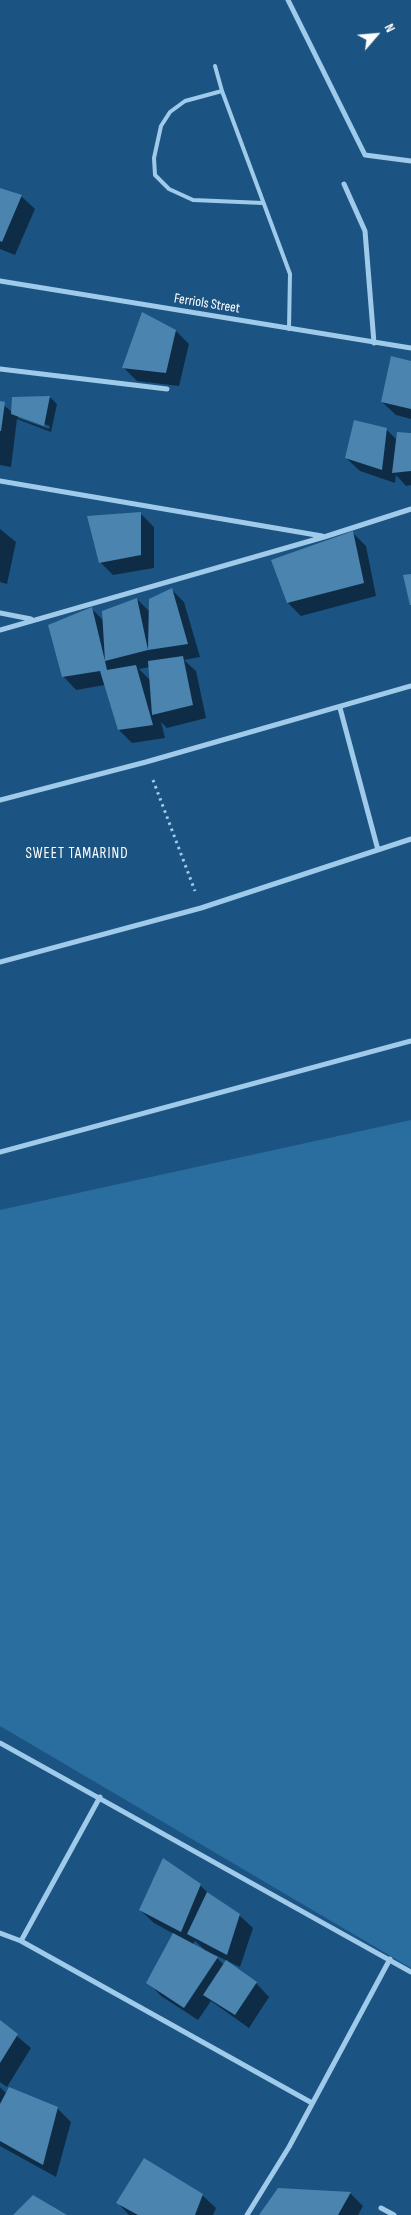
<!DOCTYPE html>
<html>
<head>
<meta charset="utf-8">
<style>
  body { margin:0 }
  #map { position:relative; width:411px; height:2215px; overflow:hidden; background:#1b5482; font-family:"Sofia Sans Condensed",sans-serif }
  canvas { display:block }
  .north { position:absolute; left:351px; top:10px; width:50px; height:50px; -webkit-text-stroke:4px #1b5482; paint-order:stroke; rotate:63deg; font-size:14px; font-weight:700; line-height:20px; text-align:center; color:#fff }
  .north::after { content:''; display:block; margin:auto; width:18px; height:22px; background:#fff; clip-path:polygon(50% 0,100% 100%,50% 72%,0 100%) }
</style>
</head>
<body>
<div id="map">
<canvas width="411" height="2215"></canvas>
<div class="north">N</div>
</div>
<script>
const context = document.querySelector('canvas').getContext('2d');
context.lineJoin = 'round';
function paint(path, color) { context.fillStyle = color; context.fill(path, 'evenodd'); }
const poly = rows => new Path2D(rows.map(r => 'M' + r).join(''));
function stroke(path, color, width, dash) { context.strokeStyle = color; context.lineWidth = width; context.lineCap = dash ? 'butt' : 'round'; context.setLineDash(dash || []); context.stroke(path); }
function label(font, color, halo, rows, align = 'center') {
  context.font = font + ' "Sofia Sans Condensed",sans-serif'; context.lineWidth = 5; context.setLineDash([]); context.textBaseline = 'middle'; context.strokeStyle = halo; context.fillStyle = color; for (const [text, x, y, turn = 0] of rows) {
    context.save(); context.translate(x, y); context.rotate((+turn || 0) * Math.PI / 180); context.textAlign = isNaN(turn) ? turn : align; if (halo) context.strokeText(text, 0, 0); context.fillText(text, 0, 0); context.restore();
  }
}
paint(poly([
  [411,1120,411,1968,0,1726,0,1210]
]), '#2a6d9f');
paint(poly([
  [0,189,21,196,35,209,15,255,0,249],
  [176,331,189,344,179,386,137,381,124,368],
  [411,362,411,419,396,415,382,402],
  [50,397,57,404,51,432,17,419,11,467,0,465,0,402,12,412,13,398],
  [18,415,50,426,49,429,18,418],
  [386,429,397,440,411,434,411,485,406,486,396,475,395,483,360,471,346,458],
  [141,514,154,527,154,568,113,575,100,562],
  [0,529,16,542,7,584,0,582],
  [352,532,366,546,376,596,301,616,288,603],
  [171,589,184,602,200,657,184,660,196,671,206,718,167,728,161,722,165,738,132,743,119,730,105,685,76,690,63,676,92,609,104,621,137,599,150,612],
  [150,667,151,681,139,669],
  [200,1885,213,1898,239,1915,253,1928,240,1967,213,1954,224,1965,256,1983,269,1997,249,2028,211,2001,198,2020,161,1996,148,1982,174,1934,154,1923,140,1910],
  [195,1941,206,1951,193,1945],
  [0,2022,31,2048,7,2087,0,2082],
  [0,2087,7,2094,57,2108,71,2122,56,2177,0,2146],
  [350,2193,363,2206,358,2215,260,2215],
  [202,2195,216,2208,213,2215,129,2215,118,2203]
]), '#0007');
paint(poly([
  [0,188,22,195,2,242,0,241],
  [142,312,176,330,166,373,122,368],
  [391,356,411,361,411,409,381,402],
  [50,396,44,426,11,414,12,397],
  [0,401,5,402,1,431,0,431],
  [354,420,387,428,382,470,345,458],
  [397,432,411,433,411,471,392,473],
  [141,512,141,555,99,563,87,516],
  [353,531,364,583,287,603,271,560],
  [411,574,411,605,410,605,403,575],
  [172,588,188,644,148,650,149,599],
  [137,598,148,650,105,661,107,670,136,665,153,725,118,730,100,671,62,677,48,625,92,607,105,661,102,611],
  [183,656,193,705,152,715,148,661],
  [163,1858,201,1884,181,1932,139,1910],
  [207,1892,240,1914,227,1955,187,1934],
  [173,1933,218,1957,184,2008,146,1983],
  [226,1960,257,1982,235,2015,203,1995],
  [0,2020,18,2034,0,2063],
  [9,2087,58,2107,43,2165,0,2141,0,2104],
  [144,2158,203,2194,195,2215,138,2215,116,2203],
  [278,2188,351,2192,338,2215,259,2215],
  [33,2195,67,2215,13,2215]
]), '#4b84af');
stroke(poly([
  [153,780,195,891]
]), '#9fcaea', 3, [2.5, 4]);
stroke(poly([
  [215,66,222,91,290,274,289,329],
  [222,91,185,101,170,112,161,126,154,158,155,175,169,189,193,200,263,203]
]), '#9fcaea', 4);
stroke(poly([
  [288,0,365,155,411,161],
  [344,184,365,231,374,343],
  [0,281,411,348],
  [0,369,167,389],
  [0,481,322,536],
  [0,613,31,619],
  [0,630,324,537,411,509],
  [340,708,378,850],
  [0,800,146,762,411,686],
  [0,962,201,908,411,839],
  [0,1152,411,1041],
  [0,1743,411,1972],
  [0,1933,21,1941,312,2103],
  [21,1941,100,1797],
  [381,2208,394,2215],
  [247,2215,289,2147,390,1959]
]), '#9fcaea', 5);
label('14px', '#fff', '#1b5482', [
  ["Ferriols Street",207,304,9]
]);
context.letterSpacing = '1px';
label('15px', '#fff', '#1b5482', [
  ["SWEET TAMARIND",77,854]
]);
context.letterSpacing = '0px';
</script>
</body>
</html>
